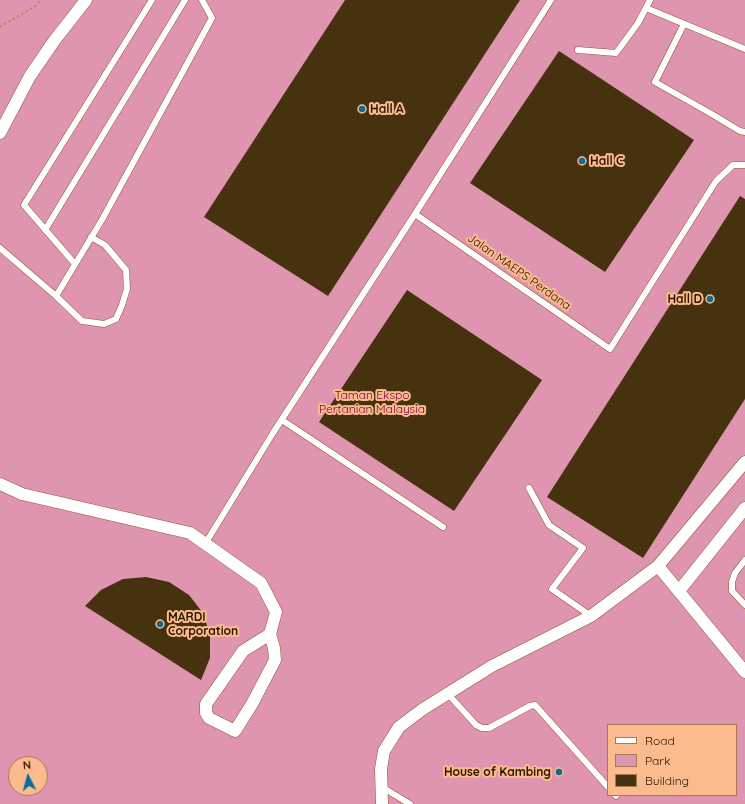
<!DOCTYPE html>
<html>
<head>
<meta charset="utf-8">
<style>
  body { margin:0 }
  #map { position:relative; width:745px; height:804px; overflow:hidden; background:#fcbb8c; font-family:Quicksand,sans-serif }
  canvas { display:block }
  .legend { position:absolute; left:607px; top:724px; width:130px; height:72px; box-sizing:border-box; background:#fcbb8c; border:1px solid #a97955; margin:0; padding:5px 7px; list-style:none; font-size:12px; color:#2c1503 }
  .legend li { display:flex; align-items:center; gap:8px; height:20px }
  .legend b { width:20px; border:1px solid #a97955 }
  .north { position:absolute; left:8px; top:756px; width:40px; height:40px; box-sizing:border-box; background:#fcbb8c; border:1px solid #a97955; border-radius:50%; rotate:354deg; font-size:11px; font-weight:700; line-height:16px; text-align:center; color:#2c1503 }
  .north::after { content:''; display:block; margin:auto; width:14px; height:18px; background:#096c9a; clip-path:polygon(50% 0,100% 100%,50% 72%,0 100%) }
</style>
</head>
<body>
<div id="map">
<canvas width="745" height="804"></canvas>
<ul class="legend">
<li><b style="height:5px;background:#fff"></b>Road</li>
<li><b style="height:11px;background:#df95af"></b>Park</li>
<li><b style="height:11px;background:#47320f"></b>Building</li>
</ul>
<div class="north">N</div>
</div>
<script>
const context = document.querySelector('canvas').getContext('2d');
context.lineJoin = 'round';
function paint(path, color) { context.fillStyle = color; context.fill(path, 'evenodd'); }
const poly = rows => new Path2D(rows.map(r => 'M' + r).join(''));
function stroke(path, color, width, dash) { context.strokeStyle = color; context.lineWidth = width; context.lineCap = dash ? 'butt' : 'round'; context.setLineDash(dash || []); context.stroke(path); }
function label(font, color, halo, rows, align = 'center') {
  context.font = font + ' Quicksand,sans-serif'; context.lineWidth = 4; context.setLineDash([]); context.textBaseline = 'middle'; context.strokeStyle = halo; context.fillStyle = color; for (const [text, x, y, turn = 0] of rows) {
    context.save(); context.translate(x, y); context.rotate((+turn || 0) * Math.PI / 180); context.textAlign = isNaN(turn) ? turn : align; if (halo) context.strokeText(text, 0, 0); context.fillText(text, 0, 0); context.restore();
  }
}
paint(poly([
  [0,0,745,0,745,804,0,804],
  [608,725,736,725,736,795,608,795],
  [16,764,40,764,40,788,16,788]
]), '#df95af');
paint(poly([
  [345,0,520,0,328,296,204,217],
  [559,51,694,140,605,272,470,183],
  [740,196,745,199,745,399,643,558,547,497],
  [407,290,542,380,454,511,319,422],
  [146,577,169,582,189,595,203,613,210,635,210,658,201,680,85,606,101,590,123,579]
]), '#47320f');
const service = poly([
  [646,8,745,49],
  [684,24,655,82,710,113,740,131,745,132],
  [578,50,616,53,638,23,650,0],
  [415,214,610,349,716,181,733,165,745,165],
  [45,230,185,0],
  [0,248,56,296,82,321,104,324,116,319,122,305,127,289,126,270,105,245,91,237],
  [75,264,24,205,152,0],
  [56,296,103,218,212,18,202,0],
  [282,420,443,527],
  [529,488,549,525,583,548,552,589,591,616],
  [205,544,273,433,415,214,551,0],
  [745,560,735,573,732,582,732,591,745,605],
  [448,694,476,725,482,728,489,728,530,706,535,705,608,787],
  [382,787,410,804],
  [615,795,616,796]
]);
const minor = poly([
  [0,133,30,76,54,41,86,0],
  [0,484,22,494,190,533,261,583,276,612,270,634,243,651,206,704,206,713,209,718,235,731,252,704,275,660,274,648,270,634],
  [658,566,745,672],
  [679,591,745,508],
  [382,804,381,769,384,751,399,727,423,709,492,666,591,616,658,566,745,462]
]);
stroke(service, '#92592a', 7);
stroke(minor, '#92592a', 13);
stroke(poly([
  [0,27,37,5,40,0]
]), '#bd8962', 2.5, [2, 3]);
stroke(service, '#fff', 6);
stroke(minor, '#fff', 12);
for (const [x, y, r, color] of [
  [362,109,4,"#096c9a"],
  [582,161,4,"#096c9a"],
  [710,299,4,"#096c9a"],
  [160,624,4,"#096c9a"],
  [559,772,4,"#096c9a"]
]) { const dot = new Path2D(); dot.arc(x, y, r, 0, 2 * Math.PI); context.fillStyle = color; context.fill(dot); stroke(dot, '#fcbb8c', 1.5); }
label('bold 12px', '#2c1503', '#fcbb8c', [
  ["Hall A",370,109],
  ["Hall C",590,161],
  ["Hall D",702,299,"right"],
  ["MARDI",168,617],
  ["Corporation",168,631],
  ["House of Kambing",551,772,"right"]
], 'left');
label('12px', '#2c1503', '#fcbb8c', [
  ["Jalan MAEPS Perdana",519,272,35]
]);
label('12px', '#780041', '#fcbb8c', [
  ["Taman Ekspo",372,395],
  ["Pertanian Malaysia",372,409]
]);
</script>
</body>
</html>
